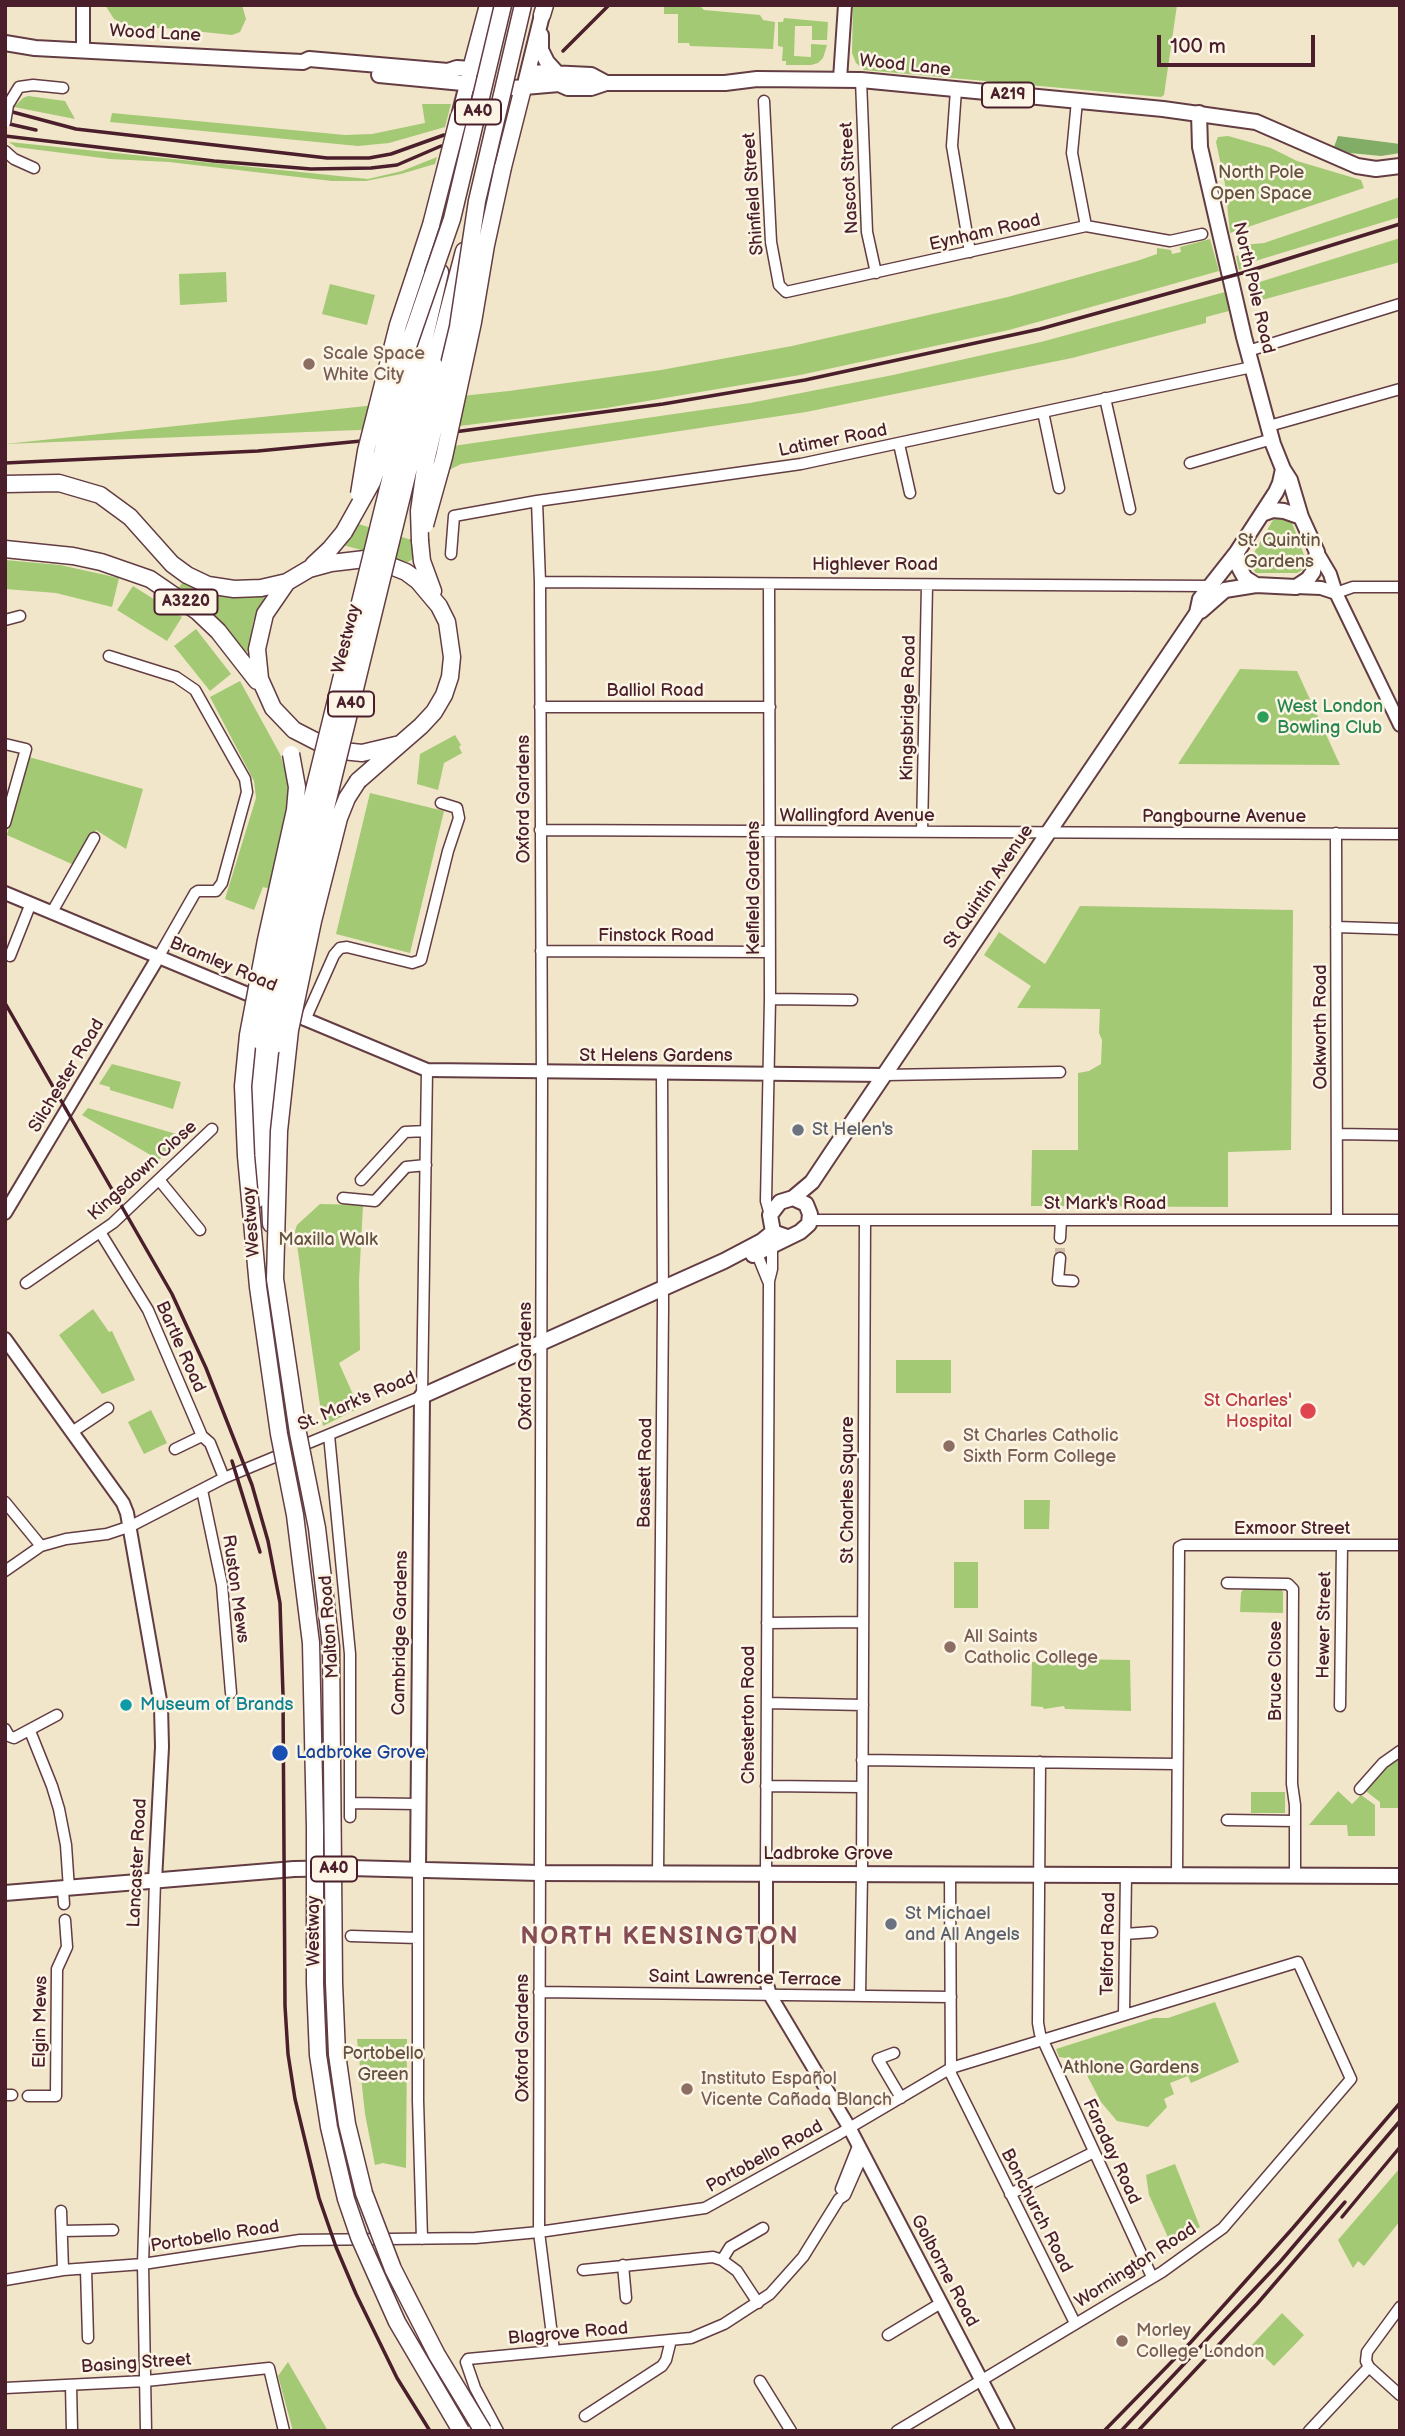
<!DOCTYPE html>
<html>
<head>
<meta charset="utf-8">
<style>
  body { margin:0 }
  #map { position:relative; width:1405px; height:2436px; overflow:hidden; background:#f1e6c9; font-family:"Balsamiq Sans",sans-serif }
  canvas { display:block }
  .frame { position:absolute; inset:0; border:7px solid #4a1f2b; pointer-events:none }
  .scale { position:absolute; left:1157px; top:35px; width:158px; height:32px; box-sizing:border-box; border:4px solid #4a1f2b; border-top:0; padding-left:9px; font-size:21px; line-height:24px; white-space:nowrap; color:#4a1f2b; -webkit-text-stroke:5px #fcf5e5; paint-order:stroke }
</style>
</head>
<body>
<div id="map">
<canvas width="1405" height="2436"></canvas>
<div class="frame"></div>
<div class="scale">100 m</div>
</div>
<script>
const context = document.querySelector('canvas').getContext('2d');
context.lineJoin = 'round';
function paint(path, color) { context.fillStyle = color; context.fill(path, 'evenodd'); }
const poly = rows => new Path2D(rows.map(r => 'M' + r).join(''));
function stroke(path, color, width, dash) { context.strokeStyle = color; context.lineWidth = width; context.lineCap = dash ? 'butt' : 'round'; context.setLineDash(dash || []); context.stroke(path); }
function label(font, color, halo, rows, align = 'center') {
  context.font = font + ' "Balsamiq Sans",sans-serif'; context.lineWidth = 5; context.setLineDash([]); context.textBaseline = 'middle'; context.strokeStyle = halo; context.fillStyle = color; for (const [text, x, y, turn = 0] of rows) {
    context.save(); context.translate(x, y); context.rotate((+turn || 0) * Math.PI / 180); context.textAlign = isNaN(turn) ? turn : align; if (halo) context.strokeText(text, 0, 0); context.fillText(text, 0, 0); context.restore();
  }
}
paint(poly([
  [105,5,242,5,246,19,240,32,232,35,165,28,132,28,114,19],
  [664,5,699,5,704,10,760,15,763,20,775,22,773,49,690,46,689,43,678,43,678,14,664,14],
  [853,5,1177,5,1164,95,1161,97,864,70,856,63,852,53],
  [784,18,828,22,827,40,812,40,812,26,795,26,794,56,811,57,811,44,827,45,823,58,818,63,811,65,786,65,786,61,782,61,783,47,778,46,778,22,783,22],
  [28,96,65,101,75,119,14,107,23,98],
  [422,104,451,104,445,127,389,143,358,146,110,122,112,113,345,135,372,134,425,123],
  [1228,136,1271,148,1297,161,1361,180,1364,188,1230,233,1225,184,1216,142,1218,137],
  [9,142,368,179,402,171,437,157,435,164,401,174,366,181,332,181,169,162,110,159,16,147],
  [1400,197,1400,217,1242,265,1242,269,1239,270,1236,256,1244,254,1243,245,1264,243],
  [1400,238,1400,262,1251,303,1247,286],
  [1210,239,1219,271,1009,330,800,375,606,408,459,426,5,444,509,391,661,370,792,346,1008,297,1140,260,1157,254,1157,248,1171,250,1172,254,1181,252,1180,247],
  [226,272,227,302,180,305,179,274],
  [330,284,375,295,367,325,322,314],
  [1225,292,1229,311,1206,317,1206,323,1072,358,806,412,461,464,447,471,453,446,750,403,893,375,1041,342],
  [1279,517,1287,518,1292,523,1307,563,1306,568,1297,573,1256,573,1249,564,1252,556,1273,520],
  [355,523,412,540,415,544,416,554,413,559,408,562,401,561,343,545],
  [5,560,60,565,119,578,112,607,56,593,5,589],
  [183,582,202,591,225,597,263,594,265,598,253,622,250,651,243,652,177,590],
  [133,586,182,617,167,641,117,610],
  [196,629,231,674,210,691,174,646],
  [1240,669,1297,671,1340,765,1178,764],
  [240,681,280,754,285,770,289,786,288,803,279,839,307,847,294,895,263,887,254,910,225,899,256,798,254,781,210,697],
  [455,735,461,745,459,747,462,753,444,763,438,790,417,784,420,754],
  [29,757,143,789,126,849,96,830,74,865,7,835],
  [370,793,444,811,410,953,336,934],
  [1080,906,1293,910,1291,1150,1228,1152,1228,1207,1031,1206,1032,1150,1078,1150,1078,1073,1089,1071,1101,1064,1102,1040,1099,1033,1100,1009,1017,1008,1031,986,984,955,999,932,1045,964],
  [112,1064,181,1082,173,1109,110,1090,110,1087,99,1084],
  [88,1108,183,1136,159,1160,82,1115],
  [320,1204,363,1205,359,1281,360,1350,339,1363,359,1408,323,1426,295,1231,297,1225],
  [93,1309,109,1332,112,1331,135,1380,102,1394,59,1335],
  [896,1360,951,1360,951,1393,896,1393],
  [151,1410,167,1443,144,1454,128,1422],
  [1024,1500,1050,1500,1049,1529,1024,1529],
  [954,1562,978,1562,978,1608,954,1608],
  [1244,1588,1280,1588,1283,1592,1283,1613,1240,1612,1241,1593],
  [1044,1658,1053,1658,1053,1662,1065,1662,1066,1659,1130,1660,1131,1711,1065,1709,1064,1706,1044,1709,1043,1707,1031,1706,1032,1662,1044,1662],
  [1400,1756,1400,1808,1380,1808,1380,1802,1363,1789,1386,1765],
  [1338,1791,1352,1804,1361,1795,1375,1805,1375,1836,1348,1836,1347,1825,1309,1825],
  [1251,1792,1285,1792,1285,1813,1251,1813],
  [1215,2002,1239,2062,1191,2083,1188,2076,1170,2083,1174,2094,1164,2099,1167,2107,1148,2127,1117,2121,1101,2102,1079,2060,1059,2057,1056,2049,1154,2018,1168,2018],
  [357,2039,407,2039,406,2168,383,2163,375,2165,365,2114],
  [1175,2164,1200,2227,1171,2244,1149,2195,1146,2175],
  [1400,2168,1400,2221,1364,2266,1358,2261,1353,2268,1338,2240],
  [1282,2313,1304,2335,1274,2366,1252,2345],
  [288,2362,328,2431,293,2431,278,2376]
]), '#a3c974');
paint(poly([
  [1338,136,1400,144,1400,153,1381,156,1350,153,1334,147]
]), '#82ad66');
stroke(poly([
  [1060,1258,1060,1238]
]), '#d0bea9', 10, [10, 5]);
const minor = poly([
  [861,80,867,232,876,273],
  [956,90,952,146,970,252],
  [764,101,771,242,779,285,786,292,1086,226,1170,241,1202,234],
  [1077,101,1072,153,1086,226],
  [8,105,19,87,33,85,63,88],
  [5,151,14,159,34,168],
  [1248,351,1400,304],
  [1105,398,1130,509],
  [1043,412,1059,488],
  [1269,426,1400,389],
  [899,444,910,493],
  [1190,463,1272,439],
  [537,501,540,582,542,1083,539,2232,554,2351],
  [451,554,454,516,537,501,801,464,1252,367],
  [540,582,1211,586],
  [769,584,770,999,766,1201,770,1215],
  [1336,593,1353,587,1400,587],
  [5,620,20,616],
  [109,656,176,677,195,690,245,779,247,792,222,883,216,891,198,891,195,893,159,956],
  [540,707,770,707],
  [5,744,26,749,5,823],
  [540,830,1400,834],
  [922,832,927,585],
  [1336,833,1337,1220],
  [52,912,94,838],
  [1336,927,1400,929],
  [541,951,770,952],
  [10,956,31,903],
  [770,999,852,1000],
  [305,1020,334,955,340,948,347,947,412,963,421,960,448,851,459,818,457,808,441,803],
  [885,1075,1060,1072],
  [1337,1134,1400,1135],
  [361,1180,405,1132,426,1131],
  [160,1181,200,1230],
  [343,1198,375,1201,406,1167,426,1165],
  [811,1220,1400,1220],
  [100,1232,148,1310,202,1436,210,1443,224,1478],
  [1060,1238,1061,1220],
  [757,1254,768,1281],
  [1060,1258,1058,1280,1073,1281],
  [26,1283,113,1223,212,1129],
  [72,1432,108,1408],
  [329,1435,350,1654,350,1817],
  [175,1449,202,1436],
  [202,1490,222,1585,231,1693],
  [5,1502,41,1546],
  [5,1571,41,1546,66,1539,107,1534,131,1526,224,1478,422,1396,427,1070],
  [1227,1583,1288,1584,1293,1589,1292,1784,1295,1805,1295,1876],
  [767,1623,863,1622],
  [767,1703,863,1705],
  [1340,1706,1342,1545],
  [5,1729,9,1736,14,1738,57,1715],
  [30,1731,52,1786,59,1809,66,1845,69,1889],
  [862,1760,1176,1764],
  [1040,1762,1038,2023,1040,2034,1152,2277],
  [766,1786,862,1787],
  [1360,1789,1383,1763,1400,1751],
  [350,1803,418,1804],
  [1227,1820,1295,1821],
  [418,1870,418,2100,422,2239],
  [950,1873,951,2074,1075,2323],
  [658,1874,663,1307,662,1073],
  [766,1874,769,1281,772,1269,772,1246],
  [1177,1875,1179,1547,1183,1545,1400,1545],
  [63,1890,64,1904],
  [1125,1934,1152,1932],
  [351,1936,418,1938],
  [539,1992,951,1997],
  [860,1996,862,1874,865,1220],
  [1124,2014,1126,1874],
  [894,2053,878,2059,901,2098],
  [5,2095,12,2095],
  [28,2096,56,2096,57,1969,67,1947,65,1920],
  [841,2189,858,2146],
  [1010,2194,1094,2152],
  [61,2211,63,2270],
  [62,2231,113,2230],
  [722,2260,730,2247,763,2228],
  [623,2265,626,2298],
  [86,2269,88,2338],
  [583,2270,713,2257,722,2260,737,2271,758,2303],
  [5,2280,63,2270,143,2264,300,2240,475,2238,539,2232,705,2208,839,2134,951,2068,1298,1962,1351,2079,1223,2228,1162,2272,897,2431],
  [888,2335,941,2303],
  [1369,2367,1366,2361,1367,2352,1400,2307],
  [1369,2367,1400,2395],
  [760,2381,791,2431],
  [71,2385,72,2431],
  [5,2388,146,2381,269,2368,284,2431],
  [585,2416,662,2366,666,2360,671,2340],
  [146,2431,143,2264,155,1881],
  [498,2431,475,2388,466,2362,468,2359,691,2338,724,2324,770,2294,803,2257,839,2199,845,2195,863,2154],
  [1309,2431,1369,2367]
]);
const tertiary = poly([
  [83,49,83,5],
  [840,79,845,5],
  [1317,552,1330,574,1336,593,1400,725],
  [1296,587,1321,588,1336,593],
  [5,893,262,1000],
  [288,1012,427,1070,885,1075],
  [5,1213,159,956],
  [5,1339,123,1503,127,1513,161,1706,162,1747,155,1881],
  [766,1874,766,1981,770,1995,849,2127,1008,2431]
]);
const secondary = poly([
  [1199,113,1200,147,1244,337,1273,444,1283,469,1290,480,1301,517,1317,552,1313,572,1308,579,1296,587,1256,585,1225,590,1201,611],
  [1262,514,1273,510,1284,511,1301,517],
  [1237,552,1237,563,1241,571,1245,578,1256,585],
  [793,1198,812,1182,832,1152,1197,613,1200,599,1237,552,1276,492,1280,483,1283,469],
  [753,1255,800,1232,809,1224,810,1214,806,1204,793,1198,780,1202,770,1215,773,1232,787,1237],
  [418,1870,422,1396,724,1261,762,1241,773,1232],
  [5,1893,294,1869,350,1868,539,1873,1400,1876]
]);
const primary = poly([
  [541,35,541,50,547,62,557,73],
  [5,43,35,48,282,61,303,62,309,59,448,71,457,68,471,69,459,116],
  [529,72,591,75,606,83],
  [379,75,473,84],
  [526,80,542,15],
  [513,88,559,84,568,88,591,88,606,83,725,83,757,79,861,80,1163,109,1256,122,1357,166,1376,169,1400,166]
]);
const trunk = poly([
  [542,15,545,5],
  [471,69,488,5],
  [503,167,523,88],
  [416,271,431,225],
  [419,362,440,272],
  [434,365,464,251],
  [5,484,59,483,100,495,130,517,172,564,187,575,208,585,234,589,261,588,287,582],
  [420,541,422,561,433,591],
  [5,549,73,556,101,562,150,579,198,612,218,631,257,681],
  [313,565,330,549,344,532],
  [358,781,390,753,421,726,434,712,444,695,450,677,452,657,447,622,439,606,418,581,406,572,381,562,365,559,331,563,309,569,287,582,265,614,257,649,260,679,273,708,294,730,333,750,362,753,400,744],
  [256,1200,256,1130,261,1042],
  [271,1224,267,1134,275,1045]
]);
stroke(minor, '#633d43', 13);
stroke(tertiary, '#633d43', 16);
stroke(secondary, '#633d43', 18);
stroke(primary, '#633d43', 18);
stroke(trunk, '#633d43', 19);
stroke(minor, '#fff', 10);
stroke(tertiary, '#fff', 12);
stroke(secondary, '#fff', 14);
stroke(primary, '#fff', 14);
stroke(trunk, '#fff', 16);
stroke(poly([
  [563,51,609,5],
  [5,110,76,129,327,158,369,158,391,154,444,135],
  [5,123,36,130],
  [5,136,214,161,311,169,371,168,397,165,441,146],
  [5,463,258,451,454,432,663,404,805,380,1040,329,1242,273,1400,224],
  [5,1003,172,1294,206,1368,252,1485,268,1541,280,1603,283,1695,285,2006,288,2054,295,2099,319,2198,336,2247,356,2294,397,2378,430,2431],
  [232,1461,260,1552],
  [1342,2217,1400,2147],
  [1104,2431,1191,2342,1292,2229,1400,2103],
  [1121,2431,1280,2262,1400,2121],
  [1138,2431,1257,2304,1345,2202]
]), '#4a1f2b', 3.5);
const minorBridge = poly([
  [5,123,8,105]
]);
const trunkBridge = poly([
  [431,225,459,116],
  [359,494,366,451,398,325,416,271],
  [425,525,444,457,473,322,486,245,503,167],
  [344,532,372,482,382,454,404,358,452,219,503,5],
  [420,541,419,511,426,461,458,327,477,201,523,5],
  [291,754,297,787,295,810,266,940,248,1035,243,1086,246,1156,258,1287,279,1434,295,1515,311,1643,315,1828,315,1983,318,2055,329,2127,346,2199,359,2237,397,2322,461,2431],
  [358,781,347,798,339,818,313,921,290,1030,279,1131,275,1279,298,1433,317,1528,331,1647,334,1983,337,2054,347,2124,364,2193,393,2269,437,2355,483,2431],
  [261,1042,272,971,287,900,419,362],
  [275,1045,286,976,303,902,434,365]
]);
stroke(minorBridge, '#633d43', 13, []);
stroke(trunkBridge, '#633d43', 19, []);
stroke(minorBridge, '#fff', 10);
stroke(trunkBridge, '#fff', 16);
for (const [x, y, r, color] of [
  [309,364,7,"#8d6e63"],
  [1263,717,7,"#2e9e5b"],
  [798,1130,7,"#6b7280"],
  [1308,1411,9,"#e0444e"],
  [949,1446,7,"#8d6e63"],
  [950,1647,7,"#8d6e63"],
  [126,1705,7,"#0f9aa8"],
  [280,1753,9,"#1a4fb4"],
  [891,1924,7,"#6b7280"],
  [687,2089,7,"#8d6e63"],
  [1122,2341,7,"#8d6e63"]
]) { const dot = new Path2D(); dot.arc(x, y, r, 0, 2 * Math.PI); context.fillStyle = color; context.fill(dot); stroke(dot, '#fcf5e5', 2.5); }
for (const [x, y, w] of [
  [1008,95,52],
  [478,112,46],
  [186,602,63],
  [351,704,46],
  [334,1869,46]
]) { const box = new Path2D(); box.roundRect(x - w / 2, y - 12.5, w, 25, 5); context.fillStyle = '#fcf5e5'; context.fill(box); stroke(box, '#4a1f2b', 2); }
label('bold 16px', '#4a1f2b', null, [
  ["A219",1008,95],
  ["A40",478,112],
  ["A3220",186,602],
  ["A40",351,704],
  ["A40",334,1869]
]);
label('18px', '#4a1f2b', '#fcf5e5', [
  ["Wood Lane",155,34,3],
  ["Wood Lane",905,66,6],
  ["Nascot Street",850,178,-93],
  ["Shinfield Street",754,194,-94],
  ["Eynham Road",985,233,-13],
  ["North Pole Road",1253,288,77],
  ["Latimer Road",833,441,-11],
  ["Highlever Road",875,565],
  ["Westway",347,639,-76],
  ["Balliol Road",655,691],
  ["Kingsbridge Road",909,708,-89],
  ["Oxford Gardens",524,799,-90],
  ["Wallingford Avenue",857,816],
  ["Pangbourne Avenue",1224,817],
  ["St Quintin Avenue",989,887,-56],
  ["Kelfield Gardens",754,888,-90],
  ["Finstock Road",656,936],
  ["Bramley Road",223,965,23],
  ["Oakworth Road",1321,1027,-90],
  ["St Helens Gardens",656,1056],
  ["Silchester Road",67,1076,-59],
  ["Kingsdown Close",143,1171,-42],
  ["St Mark's Road",1105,1204],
  ["Westway",252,1222,-94],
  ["Bartle Road",180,1347,66],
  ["Oxford Gardens",526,1366,-90],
  ["St. Mark's Road",357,1402,-23],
  ["Bassett Road",646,1473,-89],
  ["St Charles Square",848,1490,-90],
  ["Exmoor Street",1292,1529],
  ["Ruston Mews",235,1589,82],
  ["Hewer Street",1325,1625,-89],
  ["Malton Road",330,1627,-94],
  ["Cambridge Gardens",401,1633,-89],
  ["Bruce Close",1276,1671,-90],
  ["Chesterton Road",749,1715,-90],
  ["Ladbroke Grove",828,1854],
  ["Lancaster Road",138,1863,-87],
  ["Westway",314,1931,-90],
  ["Telford Road",1109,1944,-89],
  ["Saint Lawrence Terrace",745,1979,1],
  ["Elgin Mews",41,2022,-89],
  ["Oxford Gardens",523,2038,-90],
  ["Faraday Road",1111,2152,65],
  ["Portobello Road",765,2157,-29],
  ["Bonchurch Road",1036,2211,63],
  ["Portobello Road",215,2237,-9],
  ["Wornington Road",1136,2266,-33],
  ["Golborne Road",944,2271,62],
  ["Blagrove Road",568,2334,-5],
  ["Basing Street",136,2364,-4]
]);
label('18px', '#655241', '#fcf5e5', [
  ["North Pole",1261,173],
  ["Open Space",1261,194],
  ["St. Quintin",1279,541],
  ["Gardens",1279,562],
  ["Maxilla Walk",328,1240],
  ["Portobello",383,2054],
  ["Green",383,2075],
  ["Athlone Gardens",1131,2068]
]);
label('18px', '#785e54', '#fcf5e5', [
  ["Scale Space",323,354],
  ["White City",323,375],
  ["St Charles Catholic",963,1436],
  ["Sixth Form College",963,1457],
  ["All Saints",964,1637],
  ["Catholic College",964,1658],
  ["Instituto Español",701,2079],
  ["Vicente Cañada Blanch",701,2100],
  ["Morley",1136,2331],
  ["College London",1136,2352]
], 'left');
label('18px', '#27864d', '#fcf5e5', [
  ["West London",1277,707],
  ["Bowling Club",1277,728]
], 'left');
label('18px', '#5b616d', '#fcf5e5', [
  ["St Helen's",812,1130],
  ["St Michael",905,1914],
  ["and All Angels",905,1935]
], 'left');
label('18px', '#be3a42', '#fcf5e5', [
  ["St Charles'",1292,1401],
  ["Hospital",1292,1422]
], 'right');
label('18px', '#0d838f', '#fcf5e5', [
  ["Museum of Brands",140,1705]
], 'left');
label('18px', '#164399', '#fcf5e5', [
  ["Ladbroke Grove",296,1753]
], 'left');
context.letterSpacing = '2px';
label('bold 24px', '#864c54', '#fcf5e5', [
  ["NORTH KENSINGTON",660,1938]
]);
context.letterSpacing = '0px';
</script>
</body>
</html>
